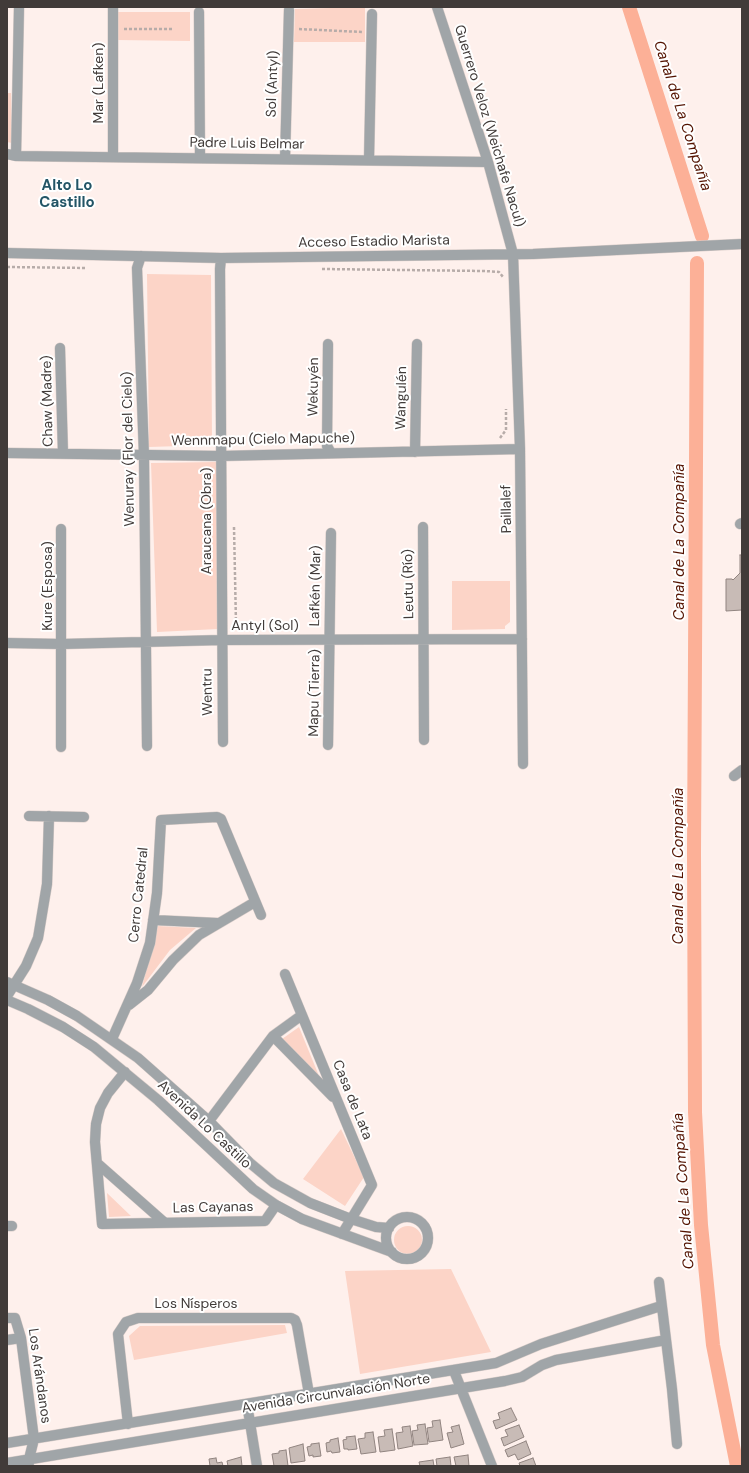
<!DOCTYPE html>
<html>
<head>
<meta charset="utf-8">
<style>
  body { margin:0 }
  #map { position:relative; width:749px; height:1473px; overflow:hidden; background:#fef0ec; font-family:"DM Sans",sans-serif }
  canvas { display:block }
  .frame { position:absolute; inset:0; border:8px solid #413b39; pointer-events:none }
</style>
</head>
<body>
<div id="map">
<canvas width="749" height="1473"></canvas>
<div class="frame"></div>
</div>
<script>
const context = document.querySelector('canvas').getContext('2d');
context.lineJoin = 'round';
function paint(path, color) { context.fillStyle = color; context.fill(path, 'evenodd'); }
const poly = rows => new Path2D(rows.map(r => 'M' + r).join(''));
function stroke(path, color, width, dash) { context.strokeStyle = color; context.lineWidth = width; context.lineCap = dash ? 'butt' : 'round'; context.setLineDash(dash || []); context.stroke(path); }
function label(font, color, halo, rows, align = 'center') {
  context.font = font + ' "DM Sans",sans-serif'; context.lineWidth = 4; context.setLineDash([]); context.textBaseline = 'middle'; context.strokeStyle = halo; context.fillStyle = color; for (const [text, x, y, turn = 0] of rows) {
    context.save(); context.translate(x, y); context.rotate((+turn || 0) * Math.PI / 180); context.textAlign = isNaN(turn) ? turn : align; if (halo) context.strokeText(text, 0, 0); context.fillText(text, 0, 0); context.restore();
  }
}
paint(poly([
  [365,7,365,42,294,42,295,9],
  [118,12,190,12,190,41,117,40],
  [7,93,11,93,12,143,7,142],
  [147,274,211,275,212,445,149,447],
  [216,462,218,629,157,632,151,463],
  [452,581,510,581,510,622,505,626,505,629,452,630],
  [158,926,196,928,170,950,142,987],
  [299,1027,319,1076,282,1039],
  [341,1129,364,1177,345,1206,303,1179],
  [107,1193,131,1216,109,1217],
  '394 1240a14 14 0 1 1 28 0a14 14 0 1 1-28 0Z',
  [451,1269,491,1352,360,1374,345,1271],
  [285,1325,287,1333,134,1360,129,1336,140,1326]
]), '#fcd4c7');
stroke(poly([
  [629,7,702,236],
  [697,263,694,853,695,1112,701,1225,713,1345,737,1466]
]), '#fcb097', 14);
const building = poly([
  [740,555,742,555,742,610,726,611,726,579,732,579,733,580,740,573,740,555],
  [511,1408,517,1420,496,1429,493,1421,500,1419,498,1413,511,1408],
  [440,1420,443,1440,429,1442,427,1428,433,1427,432,1421,440,1420],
  [425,1424,428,1444,414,1445,412,1431,418,1430,417,1425,425,1424],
  [459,1425,464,1444,451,1448,447,1433,453,1432,451,1427,459,1425],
  [519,1425,524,1437,504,1446,501,1438,508,1436,505,1430,519,1425],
  [410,1426,413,1446,398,1449,396,1433,403,1432,402,1427,410,1426],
  [392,1429,395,1450,380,1452,378,1437,385,1436,384,1430,392,1429],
  [373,1432,376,1452,361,1454,358,1439,365,1438,365,1433,373,1432],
  [355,1436,357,1449,348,1450,348,1449,344,1449,343,1440,347,1439,346,1437,355,1436],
  [338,1438,340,1452,332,1453,331,1451,327,1452,326,1443,330,1442,330,1440,338,1438],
  [526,1441,531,1454,518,1460,515,1454,508,1457,505,1450,526,1441],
  [319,1443,321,1456,313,1457,313,1455,309,1456,307,1447,311,1446,311,1444,319,1443],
  [303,1444,305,1461,291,1463,289,1448,303,1444],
  [286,1450,288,1466,274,1466,272,1454,279,1453,279,1451,286,1450],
  [468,1455,469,1466,456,1466,454,1457,468,1455],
  [241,1457,242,1466,228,1466,227,1461,241,1457],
  [450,1457,451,1466,437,1466,436,1459,450,1457],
  [216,1458,217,1463,222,1462,223,1466,210,1466,209,1459,216,1458],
  [533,1458,536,1466,520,1466,519,1463,533,1458],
  [433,1460,434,1466,420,1466,419,1462,433,1460]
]);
paint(building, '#c8bbb6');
stroke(building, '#918480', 1);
const minor = poly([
  [437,7,488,162,513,254,520,449,523,764],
  [199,12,200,158],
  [7,154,16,156,488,162],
  [16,156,19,7],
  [113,157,113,8],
  [285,159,289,10],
  [369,160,372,14],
  [7,253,221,258,533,254,742,244],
  [141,256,137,268,144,456,147,746],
  [221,258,220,269,223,742],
  [328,344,327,446,331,453],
  [60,348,63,454],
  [415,452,417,344],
  [7,453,221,456,520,449],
  [740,524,742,523],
  [423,527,424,740],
  [7,643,62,644,222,640,522,639],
  [328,745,331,533],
  [61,747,61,529],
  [734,776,742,770],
  [29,816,84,817],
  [153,920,217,923],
  [285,974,372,1185,342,1234],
  [7,982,48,1000,77,1016,138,1058,209,1121,250,1163,274,1183,310,1203,351,1219,376,1227,389,1228],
  [7,996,26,966,38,938,47,884,49,816],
  [7,1000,28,1009,63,1027,94,1047,158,1100,253,1189,276,1205,302,1219,392,1252],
  [129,1005,148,990,173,960,199,935,255,902],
  [273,1036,333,1097],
  [112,1039,137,983,150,943,157,893,161,820,217,817,221,819,261,915],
  [125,1072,108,1093,100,1108,96,1124,95,1142,102,1224,265,1221,276,1205],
  [209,1121,273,1036,302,1015],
  [97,1163,165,1223],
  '386 1238a21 21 0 1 1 42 0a21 21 0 1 1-42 0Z',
  [7,1226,12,1226],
  [659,1282,672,1389,677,1444],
  [7,1318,15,1318,21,1338,34,1439,29,1459,29,1463],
  [7,1340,21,1338],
  [454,1371,492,1466],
  [247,1404,257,1466],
  [128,1424,118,1334,126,1322,138,1318,291,1318,295,1320,297,1325,309,1394],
  [7,1443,496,1363,541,1344,661,1306],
  [7,1463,505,1381,522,1377,542,1365,556,1360,666,1340]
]);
stroke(minor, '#d8ccc8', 11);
stroke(poly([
  [124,29,174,29],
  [299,29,362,32],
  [7,267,87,268],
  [322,269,485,271,499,272,503,277],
  [500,438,506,430,506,409],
  [234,527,236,624,242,628]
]), '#b7aca9', 2.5, [3, 2]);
stroke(minor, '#a0a5a8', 10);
label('14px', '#413b39', '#fff', [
  ["Mar (Lafken)",99,83,-90],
  ["Sol (Antyl)",273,84,-88],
  ["Guerrero Veloz (Weichafe Nacul)",489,126,73],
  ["Padre Luis Belmar",247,144,1],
  ["Acceso Estadio Marista",374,242,-1],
  ["Wekuyén",314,387,-89],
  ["Wangulén",402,398,-89],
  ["Chaw (Madre)",48,401,-91],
  ["Wennmapu (Cielo Mapuche)",263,440,-1],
  ["Wenuray (Flor del Cielo)",129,449,-91],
  ["Paillalef",507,509,-91],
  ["Araucana (Obra)",207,521,-90],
  ["Leutu (Río)",409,584,-91],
  ["Kure (Esposa)",48,586,-90],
  ["Lafkén (Mar)",316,586,-89],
  ["Antyl (Sol)",265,626],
  ["Wentru",208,692,-91],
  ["Mapu (Tierra)",315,693,-89],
  ["Cerro Catedral",139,895,-84],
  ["Casa de Lata",352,1100,68],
  ["Avenida Lo Castillo",204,1125,43],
  ["Las Cayanas",213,1208,-1],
  ["Los Nísperos",196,1304],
  ["Los Arándanos",39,1376,82],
  ["Avenida Circunvalación Norte",336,1394,-9]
]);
label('italic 15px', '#541300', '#fff', [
  ["Canal de La Compañía",682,116,72],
  ["Canal de La Compañía",680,542,-90],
  ["Canal de La Compañía",679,866,-90],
  ["Canal de La Compañía",684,1191,-94]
]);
label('bold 15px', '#235566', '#fff', [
  ["Alto Lo",67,186],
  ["Castillo",67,203]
]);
</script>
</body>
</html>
